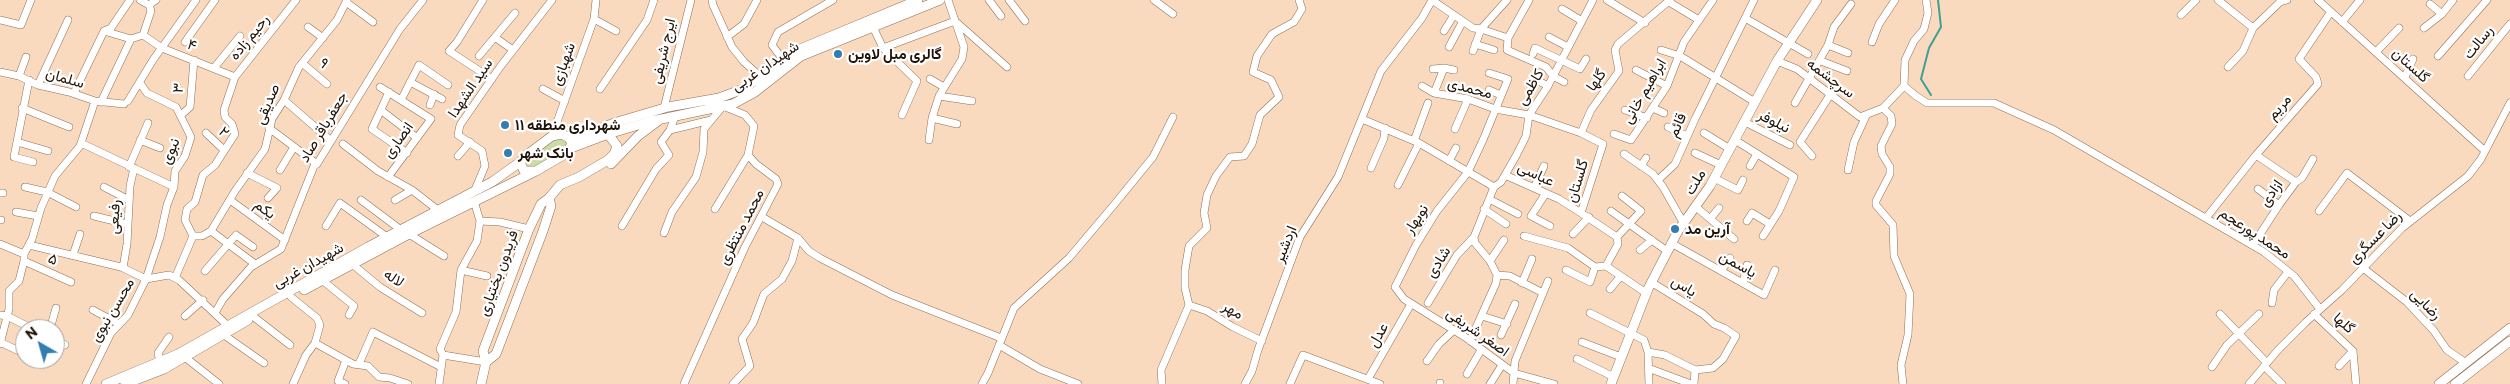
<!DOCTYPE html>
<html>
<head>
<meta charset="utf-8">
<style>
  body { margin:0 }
  #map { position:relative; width:2510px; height:384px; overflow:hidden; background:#fadabf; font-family:Commissioner,sans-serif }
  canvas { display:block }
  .north { position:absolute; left:15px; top:319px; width:50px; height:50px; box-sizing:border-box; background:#fff; border:1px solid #a6a19c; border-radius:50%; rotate:322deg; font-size:14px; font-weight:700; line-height:20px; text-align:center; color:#201307 }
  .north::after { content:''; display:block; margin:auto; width:18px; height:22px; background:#337db0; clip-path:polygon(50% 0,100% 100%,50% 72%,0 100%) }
</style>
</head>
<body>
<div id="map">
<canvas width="2510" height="384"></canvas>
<div class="north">N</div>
</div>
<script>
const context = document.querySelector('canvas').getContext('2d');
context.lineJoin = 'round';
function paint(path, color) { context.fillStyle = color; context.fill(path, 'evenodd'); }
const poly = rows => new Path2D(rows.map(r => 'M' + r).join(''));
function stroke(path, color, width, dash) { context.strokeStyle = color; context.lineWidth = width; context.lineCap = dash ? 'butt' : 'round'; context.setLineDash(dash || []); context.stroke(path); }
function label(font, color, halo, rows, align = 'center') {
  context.font = font + ' Commissioner,Vazirmatn,sans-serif'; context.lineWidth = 4.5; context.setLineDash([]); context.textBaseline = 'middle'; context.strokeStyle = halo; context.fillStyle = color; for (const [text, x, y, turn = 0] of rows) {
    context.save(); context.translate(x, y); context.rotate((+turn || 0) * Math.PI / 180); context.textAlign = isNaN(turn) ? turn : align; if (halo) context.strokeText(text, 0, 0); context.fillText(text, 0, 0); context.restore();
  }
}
paint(poly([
  [556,138,567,141,567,148,539,167,527,167,526,160]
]), '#cadba8');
stroke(poly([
  [1931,95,1921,79,1929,48,1941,27,1938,0]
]), '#3ca092', 2);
const street = poly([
  [140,0,149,5,151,11,143,35],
  [483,0,457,42,449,51,492,79],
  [712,0,713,5,732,47,744,62,761,77],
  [989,0,1001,16],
  [1009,0,1025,21],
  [1154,0,1173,14],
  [1432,0,1473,28,1481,29,1507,0],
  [1529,0,1508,38,1507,50,1546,67,1553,76,1564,82],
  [1607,0,1645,23],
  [1926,0,1928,13,1924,29,1914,41,1905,60,1904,86,1916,96,1927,103,1994,103,2054,130,2264,252,2294,276,2320,309],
  [2218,0,2253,28],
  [2318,0,2485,151],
  [346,2,373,22],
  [1669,2,1699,20],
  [2430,4,2442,14],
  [149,5,156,0],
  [1562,9,1582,21],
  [2181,15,2196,0],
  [1745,18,1808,54],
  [594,19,616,31],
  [0,20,21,25,31,0],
  [2342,22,2360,0],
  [308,27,323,38],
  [873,27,883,48,917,81,902,115],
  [2424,28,2442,14,2453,0],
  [104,31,131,39,143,35],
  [1444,31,1454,15],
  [143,35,162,48,235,77],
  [727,37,744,24,757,0],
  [1549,37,1568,47],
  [496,38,513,50],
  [185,42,215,0],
  [1872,42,1879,24,1895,0],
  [1475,44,1494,50],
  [1828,45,1834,27,1851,4],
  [1449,47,1463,21],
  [883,48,955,21,1007,67],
  [1661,50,1680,56,1755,102],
  [1473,51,1481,29,1508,38],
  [2376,52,2399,28],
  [1533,54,1535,48,1580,69,1586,59],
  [479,56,515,13],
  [2438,56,2487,0],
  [784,61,772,45,778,32,833,0],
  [1777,61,1797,69,1860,117,1883,108,1891,116,1892,124,1881,146,1882,154,1890,167,1890,174,1876,201,1876,205,1893,225,1894,256,1910,294,1908,335,1901,365,1903,384],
  [1821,61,1847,71],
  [302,63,327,84],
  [2228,67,2243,51,2253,28,2280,2,2287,0],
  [214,68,240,36],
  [1433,69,1444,68],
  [1636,70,1667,86],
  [0,72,19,76,38,85,69,92,95,101,124,104],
  [1489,73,1508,79,1483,140,1468,172,1437,211,1416,245,1395,287,1404,299,1465,337,1514,373,1554,384],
  [19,76,26,57],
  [2468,76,2510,24],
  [2405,77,2413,59],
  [930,79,944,87],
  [29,80,14,157,33,162],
  [1537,80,1548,86],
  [410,82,442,99],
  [140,83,147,93,176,107,191,137,185,156,175,171,174,187,167,205,160,237,146,279],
  [38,85,68,20],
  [1422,86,1434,93,1468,99,1495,109,1529,115,1581,133,1603,144,1581,213,1617,237,1618,244,1606,266,1646,293],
  [380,87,431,119,388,177],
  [543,89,565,101],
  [600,89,647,20,654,0],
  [1489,90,1501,95],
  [389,92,372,129,407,153],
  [74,93,104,31,111,28,130,0],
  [1434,93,1444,68,1454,70],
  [939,96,972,101],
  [284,100,330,140],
  [401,100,419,65,448,85],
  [128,101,153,60,196,0],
  [101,102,131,39],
  [1795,103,1828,45,1848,53],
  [430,105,434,94],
  [22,108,69,127],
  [664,108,691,0],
  [1653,108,1664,113],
  [1883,108,1904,86],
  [1625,110,1647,118],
  [382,111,417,138],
  [181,115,190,107,194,60],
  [932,118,957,124],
  [1362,119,1419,143,1494,187,1474,237,1457,255,1428,303],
  [1745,122,1790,145],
  [1668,127,1687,136],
  [269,128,317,164],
  [1455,129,1468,99],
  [670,130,711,120],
  [206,133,224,150],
  [1581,133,1591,110,1619,71,1615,50,1618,44,1670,0],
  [1704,133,1730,149],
  [1614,134,1631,140,1667,86,1684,42,1713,0],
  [552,136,594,19,596,0],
  [140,140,160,148],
  [929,140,932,118,939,96,962,59,964,47,948,0],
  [1735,140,1794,177,1779,211,1763,236],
  [1414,141,1428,103],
  [17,142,48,151],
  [81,143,174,187],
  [343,144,378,171,412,190,439,211],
  [1695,153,1721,165],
  [1624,154,1653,174,1663,187,1684,224],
  [2256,155,2296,182],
  [458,156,470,142],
  [1812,156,1800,142,1830,95],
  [1449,161,1456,148],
  [1641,166,1646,158],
  [1750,166,1757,154],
  [129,167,148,123],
  [1371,168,1384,138,1385,128],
  [280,170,294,147],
  [1848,170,1854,142,1866,116],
  [247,173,277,188,268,198],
  [1505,175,1559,199,1581,213],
  [1714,178,1738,190,1743,180],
  [1658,180,1675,164,1695,119,1754,0],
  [1398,185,1419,143],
  [25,187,47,192,76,207],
  [104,187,129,200],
  [1494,187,1501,182,1517,154,1526,136,1529,115,1548,86,1593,0],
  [1534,188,1544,166],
  [2258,189,2279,205],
  [474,192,485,166,482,151,458,135,460,125,500,67,552,0],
  [0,193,3,193],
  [1546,193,1531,216,1550,226],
  [1489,199,1518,214],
  [230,200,285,240],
  [361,200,401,230],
  [395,200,412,190],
  [1696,207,1734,239],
  [715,209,748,155],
  [1484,209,1506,224],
  [1611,211,1667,251],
  [2319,211,2347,173,2410,221],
  [16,212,38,216],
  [94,216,127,224],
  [762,217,798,238,809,251,820,258,892,295,1001,338],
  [2206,218,2256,155,2318,84,2316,77,2299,59,2330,13],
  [1710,219,1719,208],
  [0,220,1,220],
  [480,221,500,222,529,229],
  [1747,221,1752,213,1770,224],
  [326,226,340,203,387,237],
  [622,226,656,169,669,155,661,142,670,130,675,116],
  [211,231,255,264],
  [664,233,672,212,696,177,703,152,704,129,723,106,745,115,754,126,748,155,756,164,776,179,778,184,745,247,684,384],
  [409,234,444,256],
  [1573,234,1589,217],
  [193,236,202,236,211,231,235,191,265,149,272,119,284,100,299,67,337,20,347,0],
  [1524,236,1568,248,1595,267,1606,266],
  [1617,237,1641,211,1622,196],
  [1671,243,1764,295,1775,270],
  [0,244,24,254],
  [29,245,121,267,146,279,128,315,111,333,86,384],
  [2253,245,2279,205,2296,182,2302,178,2313,159],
  [1640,250,1652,240],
  [73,255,80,234],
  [24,261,71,282],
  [1490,261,1504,240],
  [352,264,380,287,422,313],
  [123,268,127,244,130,186,134,168],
  [2363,268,2407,302,2434,331,2447,350,2466,363],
  [461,270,487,276],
  [1566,270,1590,282,1595,267],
  [205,271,236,235,253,247],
  [1721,271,1730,258],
  [1497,275,1510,276,1543,293],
  [175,278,193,236,185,220,187,209,195,202,203,175,215,165,235,134,232,124,225,117,224,110,235,77,296,0],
  [146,279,169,275,179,280,227,325],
  [322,280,354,306,349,315],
  [1651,282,1703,314,1714,324,1724,328,1736,336,1723,359,1713,368,1695,370,1694,384],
  [1522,283,1532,259],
  [1743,283,1747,265],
  [1610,289,1620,277],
  [291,297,317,318,320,325,315,343,306,355,293,384],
  [2272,303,2274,290,2288,272],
  [1189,305,1207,311,1233,327,1262,341],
  [93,310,119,324],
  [215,313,223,299,251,267,281,249,314,166,317,164,400,29,423,0],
  [1590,313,1644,340,1648,352,1649,384],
  [2220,314,2267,363],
  [2314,314,2353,351,2356,384],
  [0,315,7,316,33,329],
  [185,316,203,300],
  [1482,316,1507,324],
  [254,317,290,345],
  [50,329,56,308],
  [224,335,264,363],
  [1501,335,1515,304],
  [55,340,65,345],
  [1470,341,1496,283,1497,275,1490,261,1475,243,1474,237],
  [0,342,25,354],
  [1582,342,1621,357],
  [315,343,353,364,368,366,379,377,390,378,408,384],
  [0,344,9,309,9,291,19,281,24,261,24,254,32,239,41,208,55,176,80,146,95,101],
  [999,345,1040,369,1078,384],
  [1648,352,1665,355,1695,370],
  [443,355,486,362],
  [186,358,219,384],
  [34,359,36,360],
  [1577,359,1614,377],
  [1427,361,1439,344,1454,330],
  [160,362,158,353,169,337],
  [359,364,373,332,441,367],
  [2264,366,2282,384],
  [2339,366,2353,351],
  [2212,367,2227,345,2259,314],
  [1648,368,1691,384],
  [1467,374,1481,350],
  [1368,379,1411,304],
  [345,384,338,381,346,360],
  [439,384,443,355,440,349,456,312,461,270,477,241,480,221,474,201],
  [733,384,750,366,742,339,753,323,764,294,782,279,792,261,798,238],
  [982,384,988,373,1014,308,1069,258,1113,206,1153,157,1173,117],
  [1162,384,1161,370,1189,305,1185,288,1185,270,1189,246,1207,228,1204,213,1207,195,1216,176,1230,157,1244,156,1252,144,1260,115,1279,97,1271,80,1253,72,1257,56,1272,34,1294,22,1302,9,1299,0],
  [1245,384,1252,371,1258,350,1300,237,1338,177,1381,71,1422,18,1432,0],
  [1290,384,1303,355,1380,384],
  [1440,384,1440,383],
  [1490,384,1502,365],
  [1513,384,1515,361,1548,281],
  [2249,384,2278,350,2306,322,2342,290,2402,228,2468,176,2481,159,2510,103]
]);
const secondary = poly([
  [562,134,569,138,572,144,567,153,536,171,524,171,520,162,524,157,552,136,562,134],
  [570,140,617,122,668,107,719,98,743,89,800,49,918,0],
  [571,148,608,134,652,121,733,104,755,92,801,56,940,0],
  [611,164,638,136,658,121],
  [304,290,409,234,536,171],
  [486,362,496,354,543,231,551,206,549,198],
  [106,384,178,354,368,247,492,182,520,162],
  [125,384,164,369,248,320],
  [481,384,486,362,483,351,529,229,541,204,549,198,560,185,579,177,608,160,614,154,617,146,608,134],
  [1611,384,1648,289,1678,231,1710,186,1777,61,1817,0],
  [2439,384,2510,328],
  [2455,384,2510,341]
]);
stroke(street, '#926f51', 8);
stroke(secondary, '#926f51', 10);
stroke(street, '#fff', 7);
stroke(secondary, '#fff', 9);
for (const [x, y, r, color] of [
  [838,54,5,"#337db0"],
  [505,125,5,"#337db0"],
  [508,153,5,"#337db0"],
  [1675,229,5,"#337db0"]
]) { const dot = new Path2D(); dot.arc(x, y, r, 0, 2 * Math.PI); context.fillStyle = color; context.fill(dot); stroke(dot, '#fff', 2); }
label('15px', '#201307', '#fff', [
  ["رحیم زاده",249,37,-51],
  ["رسالت",2478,42,-51],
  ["۴",192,45,21],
  ["ایرج شریفی",663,51,-77],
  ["۹",324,63,40],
  ["شهبازی",563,64,-70],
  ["گلستان",2411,65,42],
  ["شهیدان غربی",765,66,-34],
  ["سلمان",65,78,16],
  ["سرچشمه",1831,78,37],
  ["گلها",1596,80,-55],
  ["کاظمی",1530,87,-59],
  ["۳",178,88,-84],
  ["سید الشهدا",470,88,-56],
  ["محمدی",1470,88,15],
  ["ابراهیم خانی",1644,91,-60],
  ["صدیقی",267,104,-67],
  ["مریم",2279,107,-49],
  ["نیلوفر",1774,121,27],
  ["قائم",1677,125,-66],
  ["جعفرباقر صاد",323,127,-59],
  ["۲",224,132,44],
  ["انصاری",398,140,-54],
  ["نبوی",170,151,-67],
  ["عباسی",1536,174,25],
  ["گلستان",1577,181,-73],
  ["ملت",1695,182,-59],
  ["ازادی",2271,193,-55],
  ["یکم",265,209,36],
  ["رفیعی",114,217,-87],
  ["نوبهار",1416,219,-57],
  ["محمد منتظری",741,227,-63],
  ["محمد پورعجم",2255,233,33],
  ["رضا عسگری",2375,237,-45],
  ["اردشیر",1285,244,-68],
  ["۵",53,259,24],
  ["شادی",1438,262,-58],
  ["یاسمن",1738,264,29],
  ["شهیدان غربی",308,265,-29],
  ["فریدون بختیاری",498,273,-70],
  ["لاله",394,278,34],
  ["یاس",1684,286,31],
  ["رضایی",2426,304,45],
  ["محسن نبوی",112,310,-59],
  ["مهر",1233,310,31],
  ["گلها",2344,323,42],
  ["اصغر شریفی",1478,332,35],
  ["عدل",1378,335,-60]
]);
label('bold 15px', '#201307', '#fff', [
  ["گالری مبل لاوین",848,54],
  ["شهرداری منطقه ۱۱",515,125],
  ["بانک شهر",518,153],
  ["آرین مد",1685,229]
], 'left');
</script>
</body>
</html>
